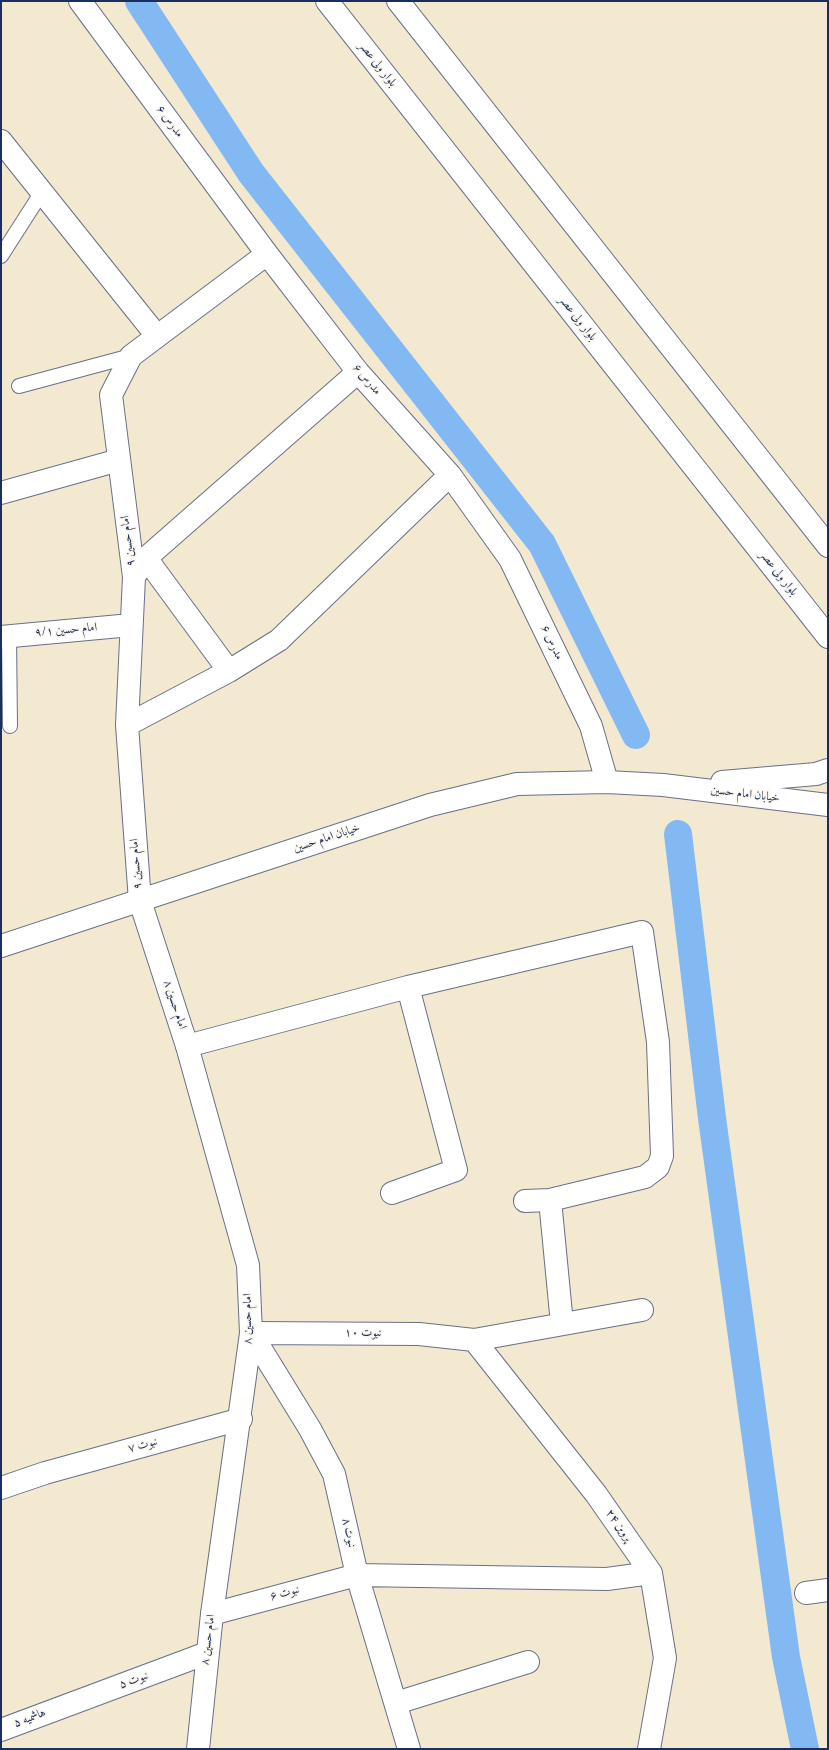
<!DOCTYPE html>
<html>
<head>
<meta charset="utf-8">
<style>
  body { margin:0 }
  #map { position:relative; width:829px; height:1750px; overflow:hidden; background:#f3e9d1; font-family:Vollkorn,serif }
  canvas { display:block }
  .frame { position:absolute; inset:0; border:2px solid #1b2f5e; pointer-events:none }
</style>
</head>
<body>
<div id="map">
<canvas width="829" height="1750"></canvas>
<div class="frame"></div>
</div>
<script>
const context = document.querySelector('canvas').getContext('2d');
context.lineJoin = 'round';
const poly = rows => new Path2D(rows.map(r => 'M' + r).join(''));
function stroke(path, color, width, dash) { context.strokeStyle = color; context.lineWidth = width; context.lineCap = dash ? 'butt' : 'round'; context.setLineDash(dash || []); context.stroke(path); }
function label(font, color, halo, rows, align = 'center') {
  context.font = font + ' Vollkorn,Amiri,serif'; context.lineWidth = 3; context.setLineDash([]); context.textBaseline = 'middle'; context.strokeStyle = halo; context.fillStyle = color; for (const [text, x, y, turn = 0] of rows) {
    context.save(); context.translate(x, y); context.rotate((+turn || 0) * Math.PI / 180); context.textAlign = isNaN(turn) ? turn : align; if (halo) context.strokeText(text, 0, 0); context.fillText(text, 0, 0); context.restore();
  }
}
stroke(poly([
  [139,1,251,173,542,544,636,735],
  [678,834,712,1118,786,1657,805,1749]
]), '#83b9f2', 28);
const lane = poly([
  [1,256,42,192],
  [19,386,131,356],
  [9,636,10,726]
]);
const street = poly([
  [80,1,267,254,358,372,450,475,510,559,591,726,607,782],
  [1,141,157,336],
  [1,493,119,460],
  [146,558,229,671],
  [134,577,146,558,358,372],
  [1,637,131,625],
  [127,725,229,671,279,640,450,475],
  [140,901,127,725,134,577,111,395,131,356,267,254],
  [187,1046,408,987,642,932,658,1042,662,1156,658,1167,645,1177,550,1200,525,1201],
  [392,1193,456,1170,408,987],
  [550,1200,562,1324],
  [251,1333,310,1429,334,1474,357,1575,409,1749],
  [251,1333,419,1334,474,1340,642,1310],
  [474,1340,596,1494,651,1573,665,1658,649,1749],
  [1,1488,45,1473,241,1419],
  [806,1593,828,1590],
  [212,1614,357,1575,607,1579,651,1573],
  [396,1703,528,1662],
  [1,1730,207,1653]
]);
const secondary = poly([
  [327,1,828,637],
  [398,1,828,546],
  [722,782,816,774,828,770],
  [140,901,187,1046,248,1265,251,1333,212,1614,198,1749],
  [1,946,430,805,517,784,607,782,663,785,828,805]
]);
stroke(lane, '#677086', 16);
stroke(street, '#677086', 24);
stroke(secondary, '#677086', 24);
stroke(lane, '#fff', 14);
stroke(street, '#fff', 22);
stroke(secondary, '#fff', 22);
label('12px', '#1b2f5e', '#fbf7ec', [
  ["بلوار ولی عصر",377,65,52],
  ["مدرس ۶",169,122,53],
  ["بلوار ولی عصر",577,319,52],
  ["مدرس ۶",366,380,49],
  ["امام حسین ۹",129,541,-97],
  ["بلوار ولی عصر",778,574,52],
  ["امام حسین ۹/۱",66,631,-5],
  ["مدرس ۶",551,643,64],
  ["خیابان امام حسین",745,795,7],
  ["خیابان امام حسین",327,839,-18],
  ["امام حسین ۹",137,864,-94],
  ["امام حسین ۸",174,1005,72],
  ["امام حسین ۸",249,1319,-90],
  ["نبوت ۱۰",363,1334],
  ["نبوت ۷",143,1446,-15],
  ["پروین ۲۴",618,1526,55],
  ["نبوت ۸",348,1533,77],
  ["نبوت ۶",285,1594,-15],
  ["امام حسین ۸",209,1640,-83],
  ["نبوت ۵",134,1681,-20],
  ["هاشمیه ۵",30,1719,-21]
]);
</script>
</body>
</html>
